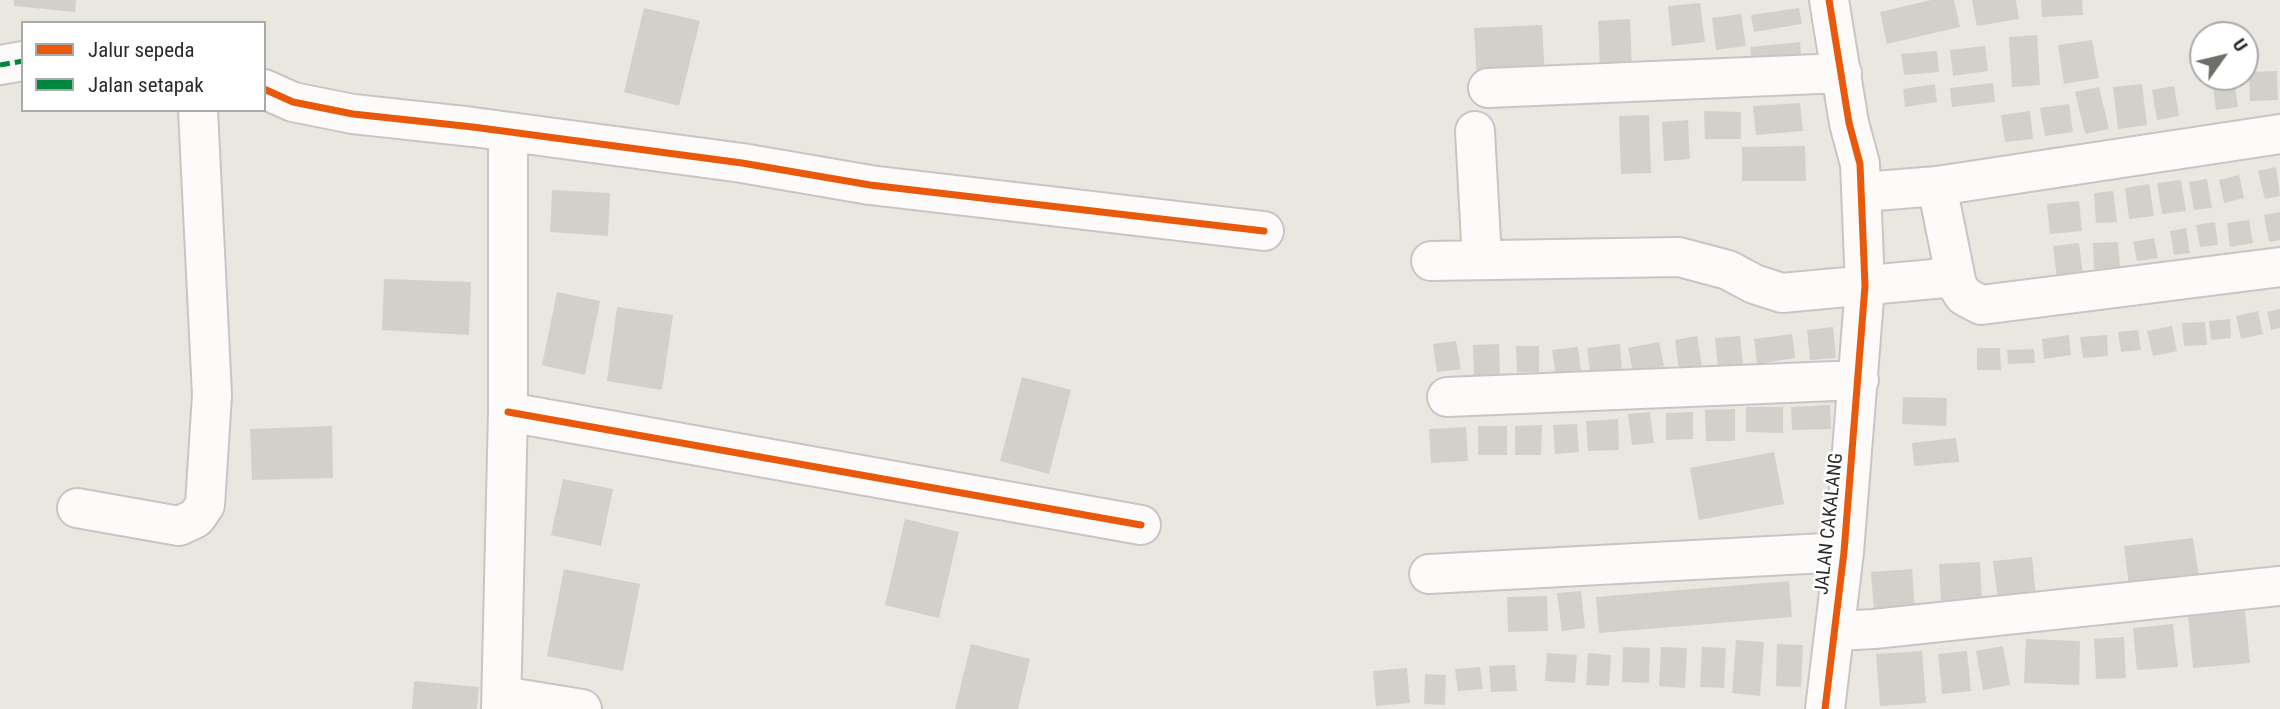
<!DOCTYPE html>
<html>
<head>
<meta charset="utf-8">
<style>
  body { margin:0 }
  #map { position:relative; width:2280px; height:709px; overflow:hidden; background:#eae7e0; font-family:"Roboto Condensed",sans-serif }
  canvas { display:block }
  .legend { position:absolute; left:21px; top:21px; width:245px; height:91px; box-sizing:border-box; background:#fff; border:2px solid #aaa; margin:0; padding:9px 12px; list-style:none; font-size:21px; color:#2b2b2b }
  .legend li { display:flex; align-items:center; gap:14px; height:35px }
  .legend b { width:35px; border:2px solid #aaa }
  .north { position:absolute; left:2189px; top:21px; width:70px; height:70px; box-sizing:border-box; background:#fff; border:2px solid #aaa; border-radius:50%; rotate:56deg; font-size:19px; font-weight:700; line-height:28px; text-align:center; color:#2b2b2b }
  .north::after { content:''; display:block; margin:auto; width:24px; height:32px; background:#6e6d6a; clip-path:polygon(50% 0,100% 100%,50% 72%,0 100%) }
</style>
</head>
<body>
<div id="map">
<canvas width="2280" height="709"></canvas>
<ul class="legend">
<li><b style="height:9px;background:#e8590c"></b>Jalur sepeda</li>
<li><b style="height:9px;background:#00873e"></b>Jalan setapak</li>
</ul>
<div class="north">U</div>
</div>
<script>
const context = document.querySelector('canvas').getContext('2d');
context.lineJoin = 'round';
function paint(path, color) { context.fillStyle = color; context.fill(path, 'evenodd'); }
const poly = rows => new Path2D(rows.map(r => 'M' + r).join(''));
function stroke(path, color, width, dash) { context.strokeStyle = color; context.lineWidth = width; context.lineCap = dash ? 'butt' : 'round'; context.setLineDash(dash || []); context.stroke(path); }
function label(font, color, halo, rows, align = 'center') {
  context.font = font + ' "Roboto Condensed",sans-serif'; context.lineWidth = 5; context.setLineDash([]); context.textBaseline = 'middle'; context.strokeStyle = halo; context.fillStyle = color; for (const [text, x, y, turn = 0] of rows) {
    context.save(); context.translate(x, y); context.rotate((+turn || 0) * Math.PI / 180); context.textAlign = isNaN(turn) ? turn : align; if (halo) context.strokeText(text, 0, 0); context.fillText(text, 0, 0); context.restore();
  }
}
paint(poly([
  [14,0,76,0,75,12,14,6],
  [1931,0,1954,0,1960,27,1887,44,1880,12],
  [1972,0,2016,0,2019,19,1977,26],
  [2041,0,2082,0,2083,15,2042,17],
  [1700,3,1705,42,1672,46,1668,6],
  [644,8,700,21,679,106,624,92],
  [1799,8,1802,24,1754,32,1751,15],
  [1741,14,1746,46,1716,50,1712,18],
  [1630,19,1632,68,1600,69,1598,21],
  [1542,25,1545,77,1477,80,1474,28],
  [2037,35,2040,85,2012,87,2009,37],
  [2092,40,2099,78,2064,84,2058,45],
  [1800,42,1802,67,1753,71,1750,47],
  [1985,46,1988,71,1953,76,1950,50],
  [1937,51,1939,72,1904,75,1901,54],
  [2277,71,2278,100,2250,101,2249,72],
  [2234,77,2238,107,2216,110,2212,78],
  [1993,83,1995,102,1952,107,1950,88],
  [1935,84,1937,102,1905,107,1903,89],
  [2142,84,2147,125,2118,129,2113,87],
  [2174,86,2179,116,2157,120,2152,90],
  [2099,87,2109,129,2085,134,2075,92],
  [1800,103,1803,131,1756,135,1753,106],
  [2069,104,2073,132,2045,136,2040,108],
  [1704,111,1741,112,1741,139,1705,139],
  [2030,111,2033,139,2005,142,2001,115],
  [1649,115,1651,173,1621,174,1619,116],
  [1688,120,1690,159,1664,161,1662,122],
  [1805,146,1806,181,1742,181,1742,147],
  [2276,167,2280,196,2265,199,2258,171],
  [2239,175,2244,198,2224,203,2219,180],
  [2207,179,2212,208,2194,210,2189,182],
  [2181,180,2186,211,2162,214,2157,183],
  [2149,184,2154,216,2129,219,2125,188],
  [552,190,610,193,608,236,550,232],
  [2113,191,2117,222,2096,223,2094,193],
  [2079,201,2082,231,2050,234,2047,204],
  [2280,212,2280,240,2269,242,2264,215],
  [2249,220,2253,243,2230,247,2227,223],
  [2215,222,2218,245,2200,247,2196,225],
  [2186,228,2190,253,2174,255,2170,231],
  [2154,238,2158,258,2137,261,2133,242],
  [2118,242,2120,268,2094,269,2093,243],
  [2079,243,2083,275,2057,279,2053,246],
  [384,279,471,282,469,335,382,330],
  [557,292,600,301,585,375,542,365],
  [617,307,673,315,662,390,607,381],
  [2280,309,2280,328,2271,330,2267,312],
  [2258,311,2263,334,2241,339,2236,316],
  [2230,319,2231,338,2211,340,2209,321],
  [2205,322,2207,345,2184,346,2182,323],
  [2172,326,2177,351,2153,356,2147,331],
  [1833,327,1836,358,1810,360,1807,330],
  [2138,330,2141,350,2121,352,2118,332],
  [1792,334,1795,358,1757,364,1754,339],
  [2069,335,2071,355,2044,359,2042,339],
  [2107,335,2108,356,2083,358,2080,337],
  [1697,336,1702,366,1679,370,1675,340],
  [1740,336,1743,364,1718,367,1715,338],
  [1456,341,1461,369,1437,372,1433,344],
  [1659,342,1664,366,1633,372,1628,348],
  [1499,344,1500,376,1474,376,1473,345],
  [1620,344,1622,369,1590,372,1587,348],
  [1516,346,1539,346,1539,372,1517,372],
  [1578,347,1581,371,1556,374,1552,350],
  [1977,348,2000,348,2001,370,1977,370],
  [2034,349,2035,363,2008,364,2007,350],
  [1022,377,1071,390,1049,474,1000,461],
  [1903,397,1947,398,1946,426,1902,424],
  [1830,405,1831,429,1792,430,1791,407],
  [1746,407,1783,407,1783,433,1746,432],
  [1735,409,1735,441,1706,441,1705,410],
  [1650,412,1654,443,1632,445,1628,414],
  [1693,412,1693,439,1666,440,1666,413],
  [1618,419,1619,450,1588,451,1586,421],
  [1577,424,1579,452,1555,454,1553,425],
  [1542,425,1541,455,1515,455,1515,426],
  [332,426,333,478,252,480,250,429],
  [1478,426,1507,426,1507,455,1478,455],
  [1466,427,1468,461,1431,463,1429,429],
  [1956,438,1959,462,1914,466,1912,443],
  [1774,452,1784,504,1699,520,1690,468],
  [563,479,613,489,601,546,551,535],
  [905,519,959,532,939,618,885,605],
  [2193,538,2200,585,2130,593,2124,546],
  [2032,557,2036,596,1998,600,1993,561],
  [1980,562,1982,600,1941,602,1939,564],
  [564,569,640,584,623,671,547,656],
  [1912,569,1915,609,1874,612,1871,572],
  [1789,581,1792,617,1599,633,1596,597],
  [1581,591,1585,628,1562,631,1557,593],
  [1547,596,1548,631,1508,632,1507,597],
  [2245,611,2250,663,2193,668,2188,616],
  [2173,624,2178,667,2137,670,2133,628],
  [2124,637,2126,678,2096,679,2094,639],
  [2026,639,2080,641,2079,685,2024,683],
  [1736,640,1764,642,1760,696,1732,693],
  [971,644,1030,659,1018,709,955,709],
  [1777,644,1803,645,1801,687,1776,686],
  [2003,646,2010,685,1983,690,1976,651],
  [1623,647,1650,648,1649,683,1622,682],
  [1661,647,1687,648,1685,688,1659,686],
  [1702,647,1726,648,1724,688,1700,687],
  [1922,651,1926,703,1880,706,1876,654],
  [1967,651,1971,691,1942,694,1938,654],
  [1547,653,1577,655,1575,683,1545,681],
  [1588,653,1611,655,1609,686,1586,685],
  [1515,665,1517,691,1491,692,1489,666],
  [1480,667,1483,689,1458,691,1455,669],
  [1407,668,1410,703,1376,706,1373,671],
  [1425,674,1446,675,1445,705,1424,704],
  [414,681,479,687,477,709,412,709]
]), '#d3d0cb');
const minor = poly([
  [0,65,23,61],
  [1488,88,1842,73],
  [264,89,293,102,353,114,473,127,742,163,870,185,1264,231],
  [1475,131,1482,260],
  [1937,186,1957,285,1964,296,1981,305,2280,267],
  [1863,192,1937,186,2280,134],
  [1431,261,1679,257,1728,270,1754,284,1782,293,1955,277],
  [1447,397,1859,380],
  [508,412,1141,525],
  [77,508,179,526,196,518,205,505,212,395,198,110],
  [1429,574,1844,552],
  [1835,631,1874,629,2280,586],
  [502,696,582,709],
  [501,709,508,412,508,132],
  [1825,709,1844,552,1865,286,1860,164,1849,123,1829,0]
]);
stroke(minor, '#c7c6c6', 42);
stroke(minor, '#fcfbfa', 38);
stroke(poly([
  [0,65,23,61]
]), '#00873e', 5, [10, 5]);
stroke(poly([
  [264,89,293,102,353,114,473,127,742,163,870,185,1264,231],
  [508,412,1141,525],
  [1825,709,1844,552,1865,286,1860,164,1849,123,1829,0]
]), '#e8590c', 7);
label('19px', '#2b2b2b', '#fff', [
  ["JALAN CAKALANG",1830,524,-84]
]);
</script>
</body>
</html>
